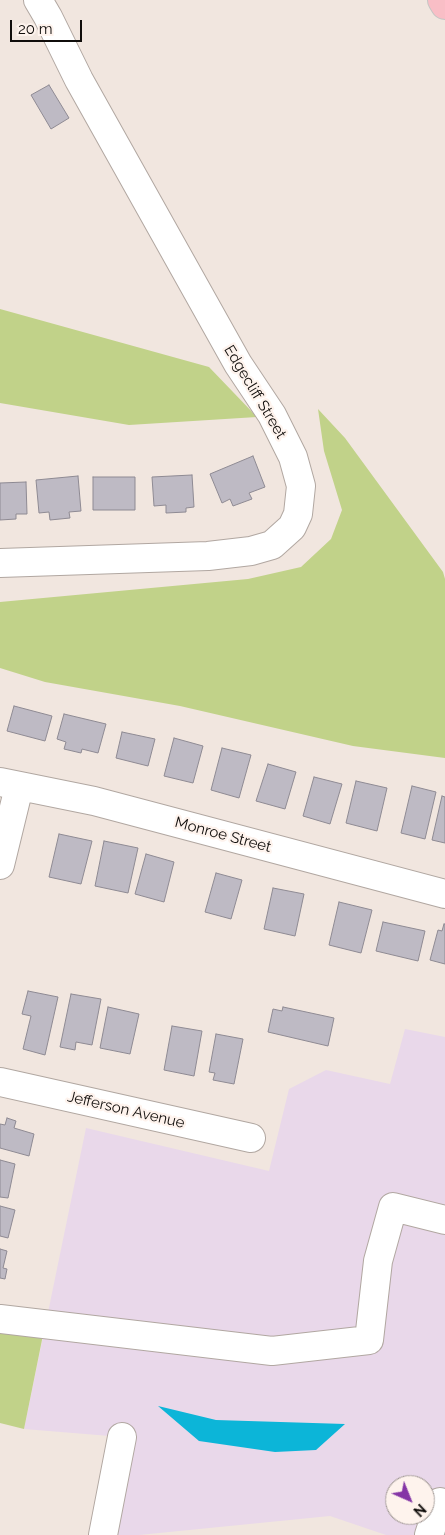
<!DOCTYPE html>
<html>
<head>
<meta charset="utf-8">
<style>
  body { margin:0 }
  #map { position:relative; width:445px; height:1535px; overflow:hidden; background:#f1e6df; font-family:Raleway,sans-serif }
  canvas { display:block }
  .north { position:absolute; left:385px; top:1475px; width:50px; height:50px; box-sizing:border-box; background:#fef3ed; border:1px solid #9f9793; border-radius:50%; rotate:136deg; font-size:14px; font-weight:700; line-height:20px; text-align:center; color:#100d0b }
  .north::after { content:''; display:block; margin:auto; width:18px; height:22px; background:#8536a6; clip-path:polygon(50% 0,100% 100%,50% 72%,0 100%) }
  .scale { position:absolute; left:10px; top:20px; width:72px; height:22px; box-sizing:border-box; border:2px solid #100d0b; border-top:0; padding-left:6px; font-size:15px; line-height:18px; white-space:nowrap; color:#100d0b; -webkit-text-stroke:4px #fef3ed; paint-order:stroke }
</style>
</head>
<body>
<div id="map">
<canvas width="445" height="1535"></canvas>
<div class="north">N</div>
<div class="scale">20 m</div>
</div>
<script>
const context = document.querySelector('canvas').getContext('2d');
context.lineJoin = 'round';
function paint(path, color) { context.fillStyle = color; context.fill(path, 'evenodd'); }
const poly = rows => new Path2D(rows.map(r => 'M' + r).join(''));
function stroke(path, color, width, dash) { context.strokeStyle = color; context.lineWidth = width; context.lineCap = dash ? 'butt' : 'round'; context.setLineDash(dash || []); context.stroke(path); }
function label(font, color, halo, rows, align = 'center') {
  context.font = font + ' Raleway,sans-serif'; context.lineWidth = 4.5; context.setLineDash([]); context.textBaseline = 'middle'; context.strokeStyle = halo; context.fillStyle = color; for (const [text, x, y, turn = 0] of rows) {
    context.save(); context.translate(x, y); context.rotate((+turn || 0) * Math.PI / 180); context.textAlign = isNaN(turn) ? turn : align; if (halo) context.strokeText(text, 0, 0); context.fillText(text, 0, 0); context.restore();
  }
}
paint(poly([
  [405,1029,445,1037,445,1505,429,1535,386,1535,330,1516,139,1535,103,1535,122,1437,24,1429,86,1128,269,1171,289,1089,326,1070,390,1084],
  [395,1485,425,1485,425,1515,395,1515]
]), '#e9d8ea');
paint(poly([
  [0,309,209,367,257,417,129,425,0,403],
  [318,409,345,438,443,572,445,579,445,758,353,746,180,706,45,682,0,668,0,602,248,579,301,567,331,539,342,510,324,451],
  [0,1319,45,1325,24,1429,0,1423]
]), '#c1d289');
paint(poly([
  [158,1406,216,1420,345,1424,316,1450,275,1452,199,1441]
]), '#0cb5d8');
const building = poly([
  [49,85,69,118,51,129,31,95,49,85],
  [253,456,265,487,249,493,252,499,233,506,230,499,222,503,210,474,253,456],
  [192,475,194,507,186,508,186,512,166,513,166,505,154,506,152,477,192,475],
  [78,476,81,511,69,512,70,518,50,520,49,512,39,513,36,480,78,476],
  [93,477,135,477,135,510,93,510,93,477],
  [26,482,27,514,16,514,16,519,0,520,0,483,26,482],
  [14,706,52,716,45,741,7,731,14,706],
  [64,714,106,724,98,753,82,749,81,753,64,749,66,742,57,739,64,714],
  [122,732,155,739,148,766,116,758,122,732],
  [174,738,203,746,193,783,164,776,174,738],
  [222,748,251,755,239,798,211,790,222,748],
  [268,764,296,772,285,809,256,801,268,764],
  [314,777,342,784,330,824,303,816,314,777],
  [356,781,387,788,377,831,346,823,356,781],
  [412,786,436,792,425,839,401,833,412,786],
  [442,796,445,797,445,843,432,840,442,796],
  [59,834,92,841,81,884,49,877,59,834],
  [104,841,138,848,128,893,95,886,104,841],
  [146,854,174,862,164,902,135,894,146,854],
  [216,873,242,880,231,919,205,912,216,873],
  [273,888,304,894,295,936,264,929,273,888],
  [339,902,372,910,361,953,329,945,339,902],
  [383,922,425,931,418,961,376,951,383,922],
  [444,924,445,924,445,964,430,960,438,930,442,931,444,924],
  [28,991,58,997,45,1055,23,1049,31,1016,22,1014,28,991],
  [71,994,101,999,92,1045,76,1042,75,1050,60,1047,71,994],
  [108,1007,139,1014,130,1054,100,1048,108,1007],
  [283,1007,334,1018,328,1046,268,1032,273,1009,282,1011,283,1007],
  [172,1026,202,1031,194,1076,164,1070,172,1026],
  [216,1034,243,1039,234,1084,213,1080,215,1073,209,1072,216,1034],
  [7,1118,16,1121,14,1128,34,1134,29,1156,0,1148,0,1124,5,1125,7,1118],
  [0,1160,15,1164,8,1198,0,1197,0,1160],
  [0,1206,15,1210,8,1238,0,1236,0,1206],
  [0,1249,7,1251,3,1268,7,1269,5,1279,0,1278,0,1249]
]);
paint(building, '#bebac4');
stroke(building, '#8e8a93', 1);
const minor = poly([
  [0,563,208,556,251,551,272,545,292,527,298,514,301,486,293,457,272,415,238,364,79,80,48,17,38,0],
  [0,782,94,801,445,894],
  [0,865,19,787],
  [0,1082,251,1138],
  [0,1319,272,1351,369,1340,378,1261,393,1207,445,1220],
  [103,1535,122,1437],
  [429,1535,440,1502]
]);
const highway = poly([
  [442,0,445,5]
]);
stroke(minor, '#b1a7a1', 30);
stroke(highway, '#c6c5c4', 30);
stroke(minor, '#fff', 28);
stroke(highway, '#f9bec6', 28);
label('15px', '#100d0b', '#fef3ed', [
  ["Edgecliff Street",255,392,59],
  ["Monroe Street",223,835,15],
  ["Jefferson Avenue",126,1110,13]
]);
</script>
</body>
</html>
